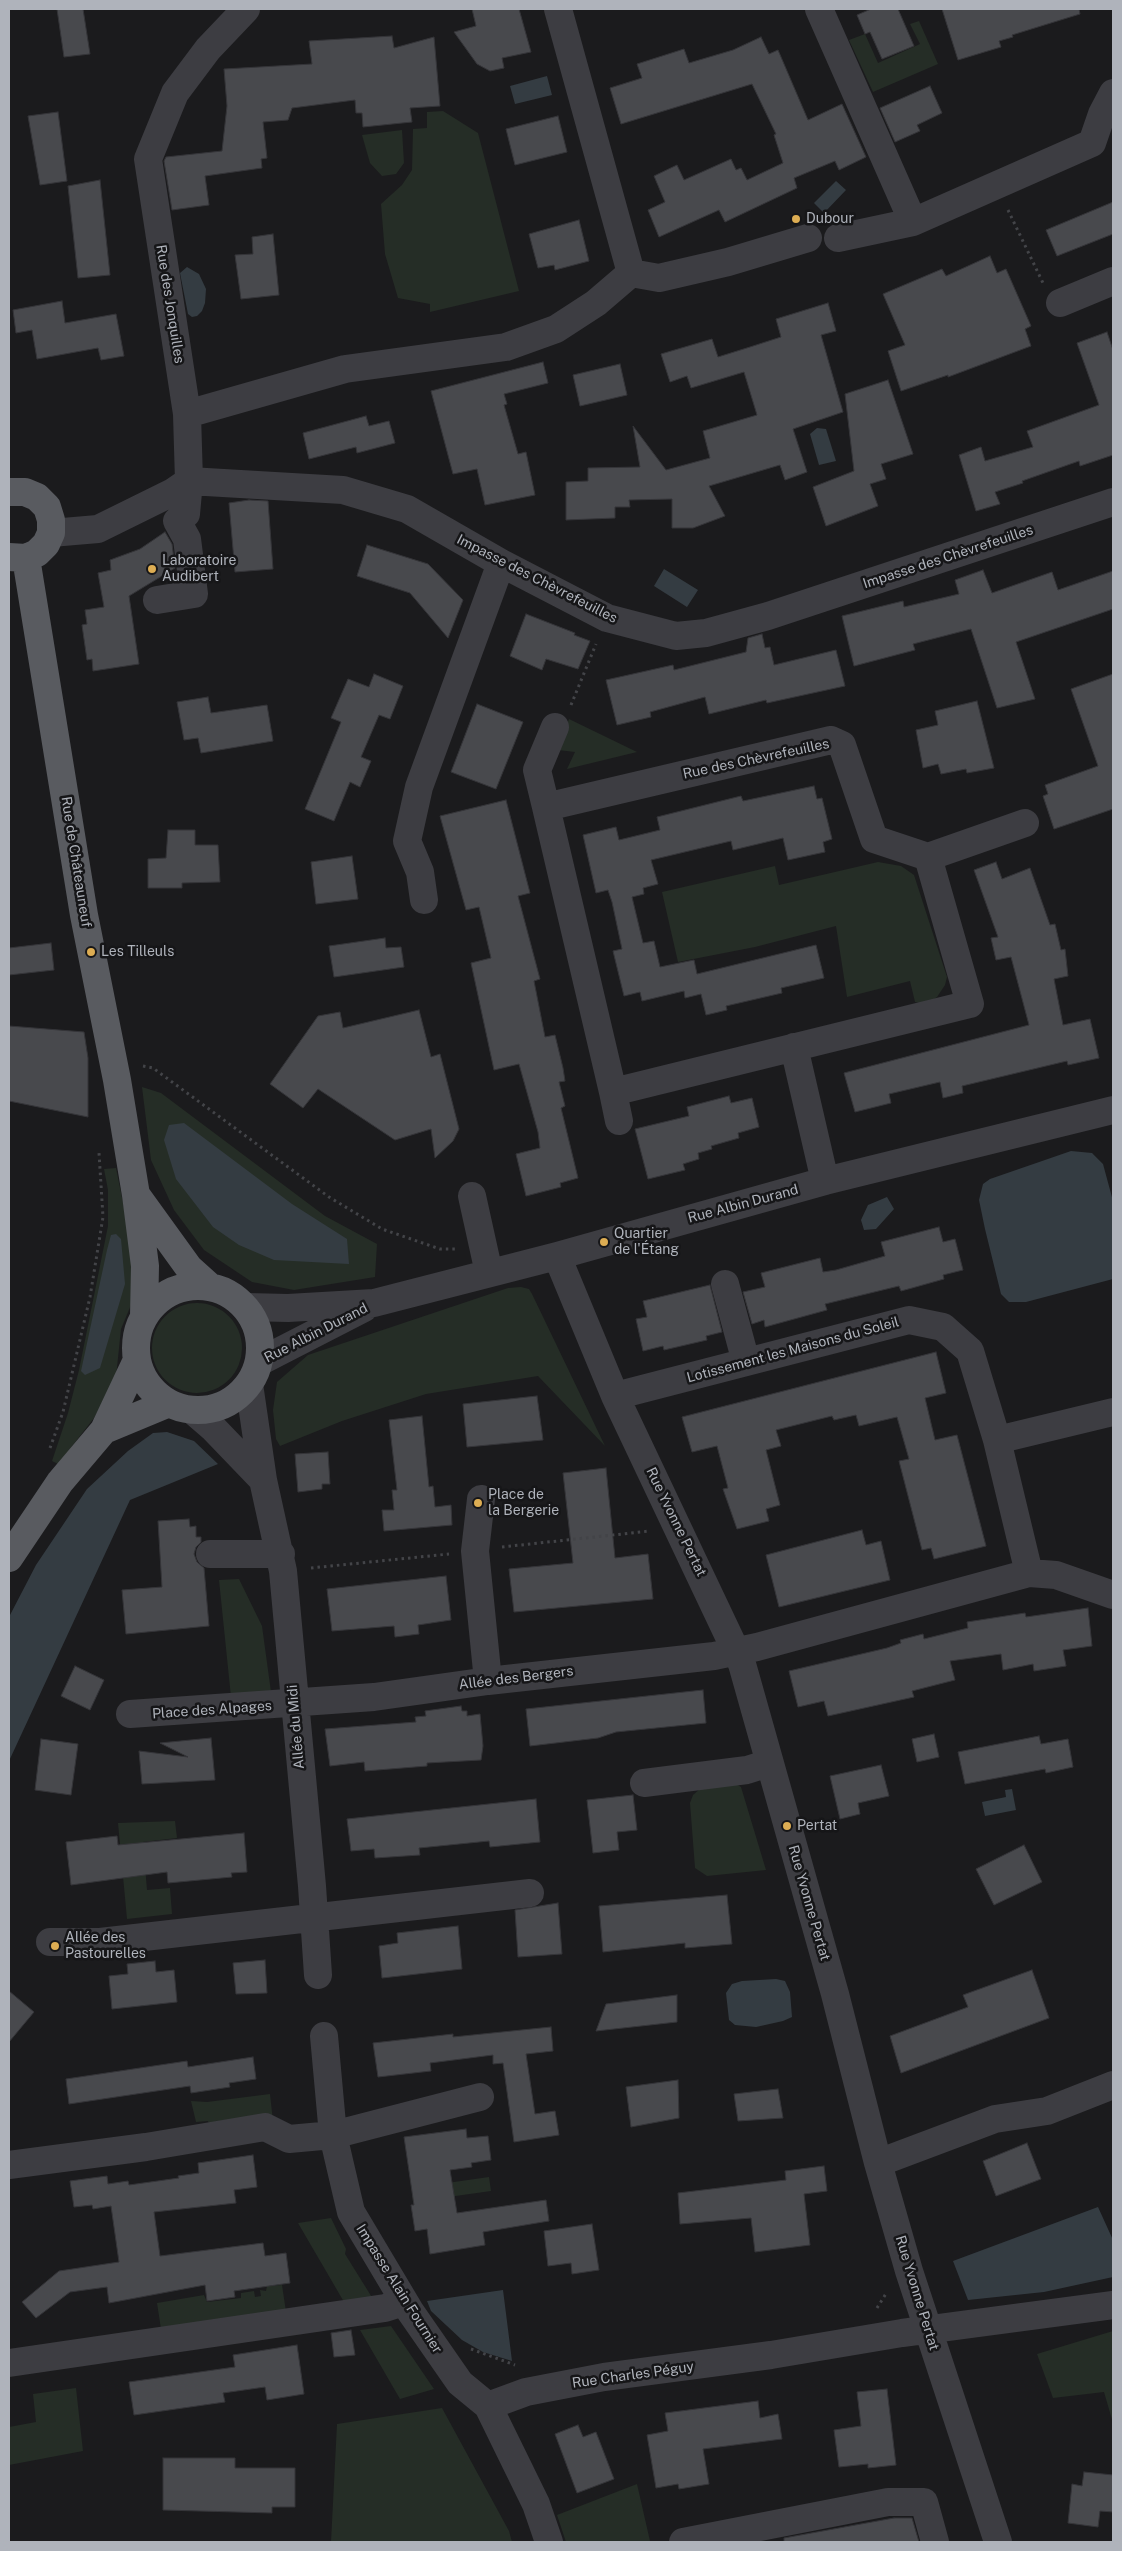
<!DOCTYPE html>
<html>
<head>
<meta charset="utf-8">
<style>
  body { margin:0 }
  #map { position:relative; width:1122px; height:2551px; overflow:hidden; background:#1b1b1d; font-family:"Public Sans",sans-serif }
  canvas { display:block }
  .frame { position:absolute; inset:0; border:10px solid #afb3bb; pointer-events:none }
</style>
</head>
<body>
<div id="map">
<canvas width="1122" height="2551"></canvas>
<div class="frame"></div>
</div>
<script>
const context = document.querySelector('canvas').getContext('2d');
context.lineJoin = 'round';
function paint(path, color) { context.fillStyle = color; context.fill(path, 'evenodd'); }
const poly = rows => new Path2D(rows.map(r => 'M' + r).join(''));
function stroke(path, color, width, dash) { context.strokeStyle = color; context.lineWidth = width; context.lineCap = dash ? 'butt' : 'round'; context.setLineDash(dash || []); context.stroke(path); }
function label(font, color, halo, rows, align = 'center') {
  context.font = font + ' "Public Sans",sans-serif'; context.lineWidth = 5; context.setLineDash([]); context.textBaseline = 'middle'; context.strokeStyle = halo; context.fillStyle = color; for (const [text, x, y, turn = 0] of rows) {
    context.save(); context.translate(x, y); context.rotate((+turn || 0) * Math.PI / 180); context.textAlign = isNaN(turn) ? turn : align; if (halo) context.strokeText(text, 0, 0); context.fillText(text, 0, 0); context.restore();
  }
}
paint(poly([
  [919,21,938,64,873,92,849,40,865,34,878,63,920,44,910,24],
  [443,111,478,133,519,291,430,312,430,304,398,298,385,254,381,204,402,185,412,170,413,129,427,128,427,112],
  [402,130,404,163,396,174,382,176,370,163,362,135],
  [569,719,637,752,567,769,575,752,558,750],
  [878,862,901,866,914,875,947,977,945,985,937,997,927,1004,915,1002,910,981,847,997,836,926,755,947,678,962,662,892,775,866,779,885],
  [142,1087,161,1093,325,1216,377,1244,375,1277,294,1290,252,1282,204,1250,174,1210,151,1160],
  [116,1168,138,1277,131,1305,121,1329,116,1377,94,1418,58,1464,52,1461,68,1413,79,1370,108,1226,108,1190,104,1169],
  [521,1287,529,1289,532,1294,605,1446,538,1376,426,1394,342,1421,280,1446,276,1439,273,1410,277,1382,308,1355,508,1288],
  '152 1348a45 45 0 1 1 90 0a45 45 0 1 1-90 0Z',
  [239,1579,262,1626,271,1692,231,1697,219,1580],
  [736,1784,741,1787,766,1870,707,1876,695,1868,690,1803,693,1795,701,1788],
  [175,1821,177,1838,143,1842,147,1890,170,1888,172,1914,127,1919,118,1823],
  [270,2094,273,2121,209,2125,208,2121,196,2122,191,2101,207,2102],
  [410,2172,440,2184,489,2177,491,2191,413,2202],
  [331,2218,346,2249,345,2254,373,2299,344,2302,298,2223],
  [282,2285,286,2312,161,2329,157,2303,204,2295,207,2302,241,2298,241,2293,254,2291,255,2297,261,2296,260,2290,266,2291,267,2286],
  [391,2326,434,2389,400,2399,360,2330],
  [1113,2331,1113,2423,1104,2392,1053,2398,1037,2354],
  [76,2388,83,2451,9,2465,9,2427,36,2422,33,2394],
  [442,2408,509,2531,512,2542,331,2542,337,2424],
  [637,2484,650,2541,566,2542,557,2515]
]), '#252d26');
paint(poly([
  [547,76,552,95,515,104,510,86],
  [836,181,846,190,824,213,814,203],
  [187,267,199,274,206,289,205,303,202,311,197,316,192,317,188,314,180,273],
  [817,428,826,429,836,461,819,465,810,434],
  [664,569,698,590,687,607,654,586],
  [184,1123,292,1204,347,1239,349,1264,274,1260,239,1245,213,1227,176,1179,164,1140,169,1125],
  [1071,1151,1092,1153,1103,1164,1113,1201,1113,1279,1026,1302,1009,1302,1001,1294,985,1229,979,1200,983,1184,990,1179],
  [887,1197,894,1209,876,1229,864,1230,861,1220,868,1205],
  [116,1234,121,1239,125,1284,100,1368,85,1375,81,1371,107,1250,111,1235],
  [167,1432,194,1441,218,1464,130,1500,9,1761,9,1617,36,1565,87,1489,128,1451,153,1433],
  [1012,1789,1016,1810,985,1816,982,1802,1006,1797,1005,1790],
  [776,1979,785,1981,790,1992,792,2017,783,2021,756,2027,735,2025,729,2020,726,1993,732,1984,742,1981],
  [1098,2207,1113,2240,1113,2277,1044,2292,968,2300,953,2261],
  [503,2290,512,2361,483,2352,462,2340,431,2311,427,2301]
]), '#343c42');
const building = poly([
  [57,9,83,9,90,54,64,57,57,9],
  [472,9,519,9,531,52,502,58,504,68,490,71,477,64,454,32,476,26,472,9],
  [871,9,898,9,914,46,882,59,870,32,865,34,857,15,871,9],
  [942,9,1079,9,1080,14,1012,35,1013,37,999,41,1001,47,958,60,942,9],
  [392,36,394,48,434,37,440,106,410,108,412,122,363,127,362,113,356,113,355,100,292,108,288,120,263,122,267,158,261,159,262,168,205,176,209,205,172,210,164,161,166,157,222,151,227,106,224,69,312,64,309,41,392,36],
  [761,37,769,54,778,50,808,120,842,104,866,157,839,170,835,161,794,178,797,188,725,222,719,210,659,237,648,210,665,202,654,176,677,165,684,180,731,159,736,170,741,168,747,180,783,163,774,135,776,134,752,84,621,124,610,88,642,78,637,64,684,49,689,63,733,50,761,37],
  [930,86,942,113,917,125,920,131,895,142,880,108,930,86],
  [58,112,67,181,40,185,28,116,58,112],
  [558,116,567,152,515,165,506,129,558,116],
  [100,180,110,275,78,278,68,186,100,180],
  [1113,202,1113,234,1057,256,1046,230,1113,202],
  [579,220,589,261,555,270,554,265,538,268,529,234,579,220],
  [273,234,279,295,241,299,235,255,253,254,252,237,273,234],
  [990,256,997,273,1006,269,1031,326,1025,329,1031,346,948,377,948,375,901,391,888,351,905,345,883,294,942,269,946,276,990,256],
  [62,301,65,323,116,314,124,356,101,360,98,348,37,359,32,330,16,333,13,310,62,301],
  [828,303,836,331,821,335,843,412,793,429,807,472,785,480,780,465,709,486,725,516,693,528,672,528,672,499,629,500,630,507,615,507,615,518,566,520,566,482,588,481,588,468,640,467,633,426,666,470,710,458,703,431,757,415,744,372,691,388,687,376,670,382,661,354,712,339,718,357,750,347,781,337,776,319,828,303],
  [1107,332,1113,350,1113,455,1080,466,1079,461,1022,481,1023,483,995,492,1000,504,976,511,959,455,981,447,985,461,1033,447,1027,431,1099,405,1077,343,1107,332],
  [543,362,548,383,504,394,507,404,504,405,518,454,526,452,535,495,485,505,477,469,453,474,431,391,543,362],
  [620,364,627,395,580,406,573,375,620,364],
  [888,380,913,454,881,464,886,479,870,484,878,506,826,526,813,487,854,471,845,394,888,380],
  [366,416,369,426,389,421,395,443,357,453,356,447,309,459,303,433,366,416],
  [249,500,268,501,273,569,235,572,229,503,249,500],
  [165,532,172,544,175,568,129,596,139,664,93,671,92,659,87,660,82,625,87,624,85,610,104,607,98,573,111,570,110,560,140,549,165,532],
  [367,545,428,564,463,600,448,638,410,593,357,576,367,545],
  [983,570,992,593,1052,572,1058,590,1113,571,1113,609,1016,642,1035,699,997,708,971,629,913,644,915,650,854,666,842,616,903,601,904,607,959,594,955,580,983,570],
  [526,614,575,633,574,635,590,641,578,669,546,659,542,670,510,656,526,614],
  [762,634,765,648,770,647,774,665,836,650,845,686,767,703,766,700,709,714,705,697,650,712,651,717,617,725,606,680,673,665,674,670,746,652,748,638,762,634],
  [374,674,403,686,390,719,379,715,361,757,371,761,360,787,350,782,334,821,305,809,341,722,331,718,348,679,369,687,374,674],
  [1113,674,1113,809,1054,829,1043,796,1048,794,1045,785,1098,766,1071,689,1113,674],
  [208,697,211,713,267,705,273,741,201,753,198,738,184,740,177,702,208,697],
  [977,701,994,768,967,773,966,769,941,774,938,764,923,768,916,730,938,725,935,711,977,701],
  [477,704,523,722,496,789,451,772,477,704],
  [814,786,817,799,822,798,832,839,823,842,825,852,788,860,783,838,733,850,731,841,651,860,658,884,643,888,644,894,632,897,643,943,654,941,660,967,694,960,697,974,816,945,824,978,781,988,782,993,726,1006,727,1010,706,1015,701,994,685,998,684,991,642,1001,640,992,624,996,613,951,622,949,612,902,608,890,596,893,583,835,616,827,619,840,660,830,657,817,741,796,743,801,814,786],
  [506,800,530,893,518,896,540,979,534,981,545,1037,555,1035,563,1068,565,1081,559,1082,565,1106,561,1108,578,1178,560,1183,561,1187,526,1196,516,1154,540,1148,538,1132,519,1064,494,1070,471,963,491,958,479,907,466,910,440,816,506,800],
  [168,830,195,830,195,845,218,845,220,882,182,883,182,888,148,888,148,859,166,858,168,830],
  [352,856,358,899,316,904,311,862,352,856],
  [996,862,1002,879,1030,868,1050,925,1055,924,1061,950,1065,949,1068,976,1054,979,1063,1025,1090,1019,1099,1058,1068,1065,1067,1061,962,1086,963,1093,943,1098,940,1082,889,1094,891,1103,855,1112,844,1073,1029,1025,1011,957,996,960,991,938,998,937,974,870,996,862],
  [385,938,386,948,401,947,404,967,334,977,329,946,385,938],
  [51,943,54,970,9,975,9,948,51,943],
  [419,1010,431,1057,440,1054,459,1129,453,1141,435,1158,431,1129,395,1140,318,1089,303,1108,270,1084,318,1016,340,1012,343,1028,419,1010],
  [9,1026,84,1032,88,1058,88,1117,9,1101,9,1026],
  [729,1096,731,1103,752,1098,759,1127,738,1133,739,1138,711,1146,712,1149,698,1153,699,1159,683,1164,685,1170,648,1179,635,1129,689,1116,687,1107,729,1096],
  [939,1227,943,1242,955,1239,963,1270,943,1275,944,1279,912,1288,901,1291,899,1286,825,1304,827,1310,765,1327,764,1320,752,1324,743,1292,765,1287,761,1273,820,1258,823,1272,836,1270,885,1256,881,1242,939,1227],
  [710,1285,722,1332,706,1336,707,1340,664,1350,663,1346,643,1351,636,1319,647,1317,643,1301,710,1285],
  [936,1352,946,1393,925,1398,935,1440,957,1435,986,1546,934,1559,931,1548,922,1550,899,1461,909,1459,897,1417,859,1426,856,1415,834,1420,832,1416,776,1430,781,1446,766,1450,780,1505,766,1509,769,1521,737,1529,723,1489,728,1488,717,1446,692,1452,682,1417,936,1352],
  [537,1396,543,1440,467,1447,463,1404,537,1396],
  [422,1416,429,1487,433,1486,435,1507,451,1505,452,1525,384,1531,382,1510,394,1510,392,1490,397,1490,389,1420,422,1416],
  [328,1452,330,1484,322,1484,322,1489,298,1492,295,1454,328,1452],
  [606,1468,615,1558,648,1554,653,1599,514,1612,509,1569,573,1563,563,1473,606,1468],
  [189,1519,190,1527,196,1526,196,1537,201,1537,201,1542,196,1547,194,1554,197,1562,204,1568,209,1626,126,1634,122,1590,162,1587,158,1521,189,1519],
  [862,1530,866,1545,881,1541,890,1580,779,1607,766,1555,862,1530],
  [446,1576,451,1620,418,1625,419,1634,395,1637,394,1626,332,1631,327,1589,446,1576],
  [1088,1608,1092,1646,1063,1650,1066,1666,1034,1671,1033,1664,1003,1670,1001,1654,950,1661,955,1680,912,1691,914,1697,828,1716,824,1701,798,1707,789,1671,887,1648,901,1643,900,1640,923,1634,924,1639,968,1628,967,1622,1025,1613,1026,1617,1088,1608],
  [75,1666,104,1680,90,1710,61,1696,75,1666],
  [703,1690,706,1723,616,1732,598,1738,530,1746,526,1709,703,1690],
  [461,1706,462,1711,467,1711,467,1716,480,1714,483,1746,481,1760,427,1763,427,1766,365,1771,364,1762,330,1766,325,1729,416,1722,415,1717,426,1716,425,1711,461,1706],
  [934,1734,939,1757,917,1762,912,1739,934,1734],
  [1039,1736,1041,1744,1068,1739,1073,1767,1046,1773,1045,1769,965,1784,958,1752,1039,1736],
  [211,1738,215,1780,142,1784,139,1751,188,1757,160,1743,211,1738],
  [41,1739,78,1744,71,1795,35,1790,41,1739],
  [881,1765,889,1796,858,1803,860,1814,840,1819,830,1776,881,1765],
  [633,1795,637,1830,617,1832,619,1850,593,1853,587,1800,633,1795],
  [536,1799,540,1842,490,1847,489,1841,419,1848,420,1855,375,1858,374,1849,351,1851,347,1819,536,1799],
  [244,1833,247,1872,231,1873,232,1877,168,1883,167,1872,71,1885,66,1842,117,1836,118,1845,244,1833],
  [1024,1845,1042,1882,994,1905,976,1869,1024,1845],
  [727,1895,732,1944,685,1948,685,1943,603,1952,599,1906,727,1895],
  [558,1903,562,1954,518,1957,515,1910,558,1903],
  [458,1926,462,1969,382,1978,379,1946,398,1943,397,1933,458,1926],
  [265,1960,267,1993,236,1994,233,1963,265,1960],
  [155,1961,156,1972,174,1970,177,2002,112,2009,109,1976,128,1974,127,1964,155,1961],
  [1032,1970,1049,2018,901,2073,890,2036,968,2007,963,1995,1032,1970],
  [9,1991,34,2012,9,2042,9,1991],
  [677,1995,677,2022,596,2031,606,2004,677,1995],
  [551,2027,553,2051,526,2054,535,2114,555,2111,559,2135,514,2142,503,2063,493,2064,493,2055,430,2063,431,2071,378,2077,373,2043,453,2034,453,2037,551,2027],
  [253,2057,256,2079,229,2083,230,2087,191,2093,190,2086,69,2104,66,2079,187,2061,188,2067,253,2057],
  [678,2080,679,2118,631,2127,626,2087,678,2080],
  [778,2089,783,2118,738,2121,734,2094,778,2089],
  [466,2129,467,2138,488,2136,491,2160,471,2163,472,2167,450,2170,457,2213,546,2200,549,2221,483,2232,485,2245,430,2254,427,2229,415,2231,411,2205,414,2205,404,2137,466,2129],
  [1027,2143,1041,2179,996,2196,983,2161,1027,2143],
  [253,2155,257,2187,234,2190,236,2203,154,2212,160,2256,263,2243,265,2256,286,2253,290,2283,234,2291,235,2297,207,2301,205,2285,109,2303,107,2287,70,2292,36,2318,22,2302,59,2271,119,2262,111,2206,93,2209,92,2205,74,2207,70,2181,107,2176,108,2184,128,2181,129,2185,179,2178,178,2176,199,2173,198,2163,253,2155],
  [824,2166,827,2191,804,2194,810,2245,755,2252,751,2218,680,2224,678,2193,786,2180,785,2171,824,2166],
  [592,2224,599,2270,572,2274,571,2263,548,2266,544,2231,592,2224],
  [351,2330,355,2355,334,2357,331,2333,351,2330],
  [297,2345,304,2394,267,2400,265,2387,223,2393,225,2402,134,2415,129,2382,235,2367,233,2355,297,2345],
  [887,2389,896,2465,868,2468,868,2464,839,2467,834,2430,861,2426,857,2392,887,2389],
  [758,2401,760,2418,778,2414,782,2439,703,2449,709,2484,679,2489,678,2484,656,2488,647,2435,668,2431,665,2413,758,2401],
  [578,2425,583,2437,596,2432,614,2479,577,2493,555,2434,578,2425],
  [163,2458,235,2458,235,2468,295,2468,295,2507,272,2507,272,2513,163,2510,163,2458],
  [1084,2472,1113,2475,1113,2512,1100,2511,1098,2527,1068,2523,1072,2484,1082,2486,1084,2472],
  [894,2518,912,2518,919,2542,784,2542,784,2538,894,2518]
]);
paint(building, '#48494d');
stroke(building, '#353539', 1);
stroke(poly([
  [1008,210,1043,283],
  [571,705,596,644],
  [143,1066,153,1068,329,1197,382,1229,440,1249,457,1249],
  [50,1448,63,1412,90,1297,103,1217,99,1153],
  [502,1547,650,1531],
  [311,1568,449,1554],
  [877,2308,887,2292],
  [471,2349,515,2365]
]), '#434448', 3, [2.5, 4]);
stroke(poly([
  [558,9,631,273],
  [819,9,913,222],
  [838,238,913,222,1092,143,1102,114,1113,93],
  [1060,303,1113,281],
  [187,414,345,369,506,347,556,329,596,303,631,273,659,278,728,262,808,238],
  [189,481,343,490,407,509,501,563,607,618,676,636,706,633,768,616,1113,502],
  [51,533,98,529,173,492,189,481],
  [157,600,194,594,187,539,177,521,186,514,189,481,187,414,148,159,175,93,208,49,246,9],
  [831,740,842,745,874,839,928,857,970,1004,613,1092,546,807,831,740],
  [546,807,537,770,555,727],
  [928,857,1025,823],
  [424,900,420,872,407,841,419,787,501,563],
  [794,1047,825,1181],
  [613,1092,619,1121],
  [472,1196,489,1273],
  [557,1256,615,1396,742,1664,835,1994,878,2163,909,2271,998,2542],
  [725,1284,746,1362],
  [246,1307,288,1308,374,1303,557,1256,825,1181,1113,1110],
  [259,1362,364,1308],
  [249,1384,263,1480,283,1571,312,1886,318,1975],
  [192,1410,214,1429,263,1480],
  [997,1440,1113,1412],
  [481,1499,475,1551,488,1681],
  [210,1554,281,1554],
  [1029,1573,1056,1575,1113,1595],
  [130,1714,374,1697,488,1681,714,1656,757,1647,1029,1573,997,1440,970,1351,943,1327,909,1320,615,1396],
  [644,1783,747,1770,769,1763],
  [50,1942,100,1942,530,1893],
  [324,2036,333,2135,351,2212,410,2311,460,2383,488,2406],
  [878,2163,995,2119,1047,2111,1113,2085],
  [9,2165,146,2147,265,2127,289,2139,333,2135,480,2097],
  [9,2363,385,2308,404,2302],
  [549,2542,536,2504,488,2406,526,2392,604,2377,771,2355,902,2333,1113,2305],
  [683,2542,888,2502,924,2502,935,2542]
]), '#3d3d42', 28);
stroke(poly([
  [9,492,25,492,37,497,47,507,51,520,51,533,46,544,37,553,26,558,9,557],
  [26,558,84,915,117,1080,136,1195,145,1266,144,1316],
  [137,1196,189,1268,209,1286],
  '136 1348a62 62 0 1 1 124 0a62 62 0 1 1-124 0Z',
  [104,1430,169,1403],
  [9,1558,60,1482,104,1430,137,1360]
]), '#595b60', 28);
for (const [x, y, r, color] of [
  [796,219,5,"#ddad53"],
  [152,569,5,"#ddad53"],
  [91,952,5,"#ddad53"],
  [604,1242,5,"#ddad53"],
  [478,1503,5,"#ddad53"],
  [787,1826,5,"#ddad53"],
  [55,1946,5,"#ddad53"]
]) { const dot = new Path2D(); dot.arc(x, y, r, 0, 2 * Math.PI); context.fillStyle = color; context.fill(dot); stroke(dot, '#161618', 2); }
label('14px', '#afb3bb', '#161618', [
  ["Dubour",806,219],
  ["Laboratoire",162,561],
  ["Audibert",162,577],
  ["Les Tilleuls",101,952],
  ["Quartier",614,1234],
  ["de l'Étang",614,1250],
  ["Place de",488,1495],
  ["la Bergerie",488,1511],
  ["Pertat",797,1826],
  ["Allée des",65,1938],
  ["Pastourelles",65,1954]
], 'left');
label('14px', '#afb3bb', '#161618', [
  ["Rue des Jonquilles",170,304,81],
  ["Impasse des Chèvrefeuilles",948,557,-18],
  ["Impasse des Chèvrefeuilles",537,579,27],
  ["Rue des Chèvrefeuilles",756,759,-12],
  ["Rue de Châteauneuf",76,862,81],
  ["Rue Albin Durand",743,1204,-15],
  ["Rue Albin Durand",316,1333,-27],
  ["Lotissement les Maisons du Soleil",793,1350,-15],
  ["Rue Yvonne Pertat",676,1522,64],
  ["Allée des Bergers",516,1678,-7],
  ["Place des Alpages",212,1710,-4],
  ["Allée du Midi",296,1727,-95],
  ["Rue Yvonne Pertat",809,1903,74],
  ["Impasse Alain Fournier",399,2289,58],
  ["Rue Yvonne Pertat",917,2293,73],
  ["Rue Charles Péguy",633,2375,-8]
]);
</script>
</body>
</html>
